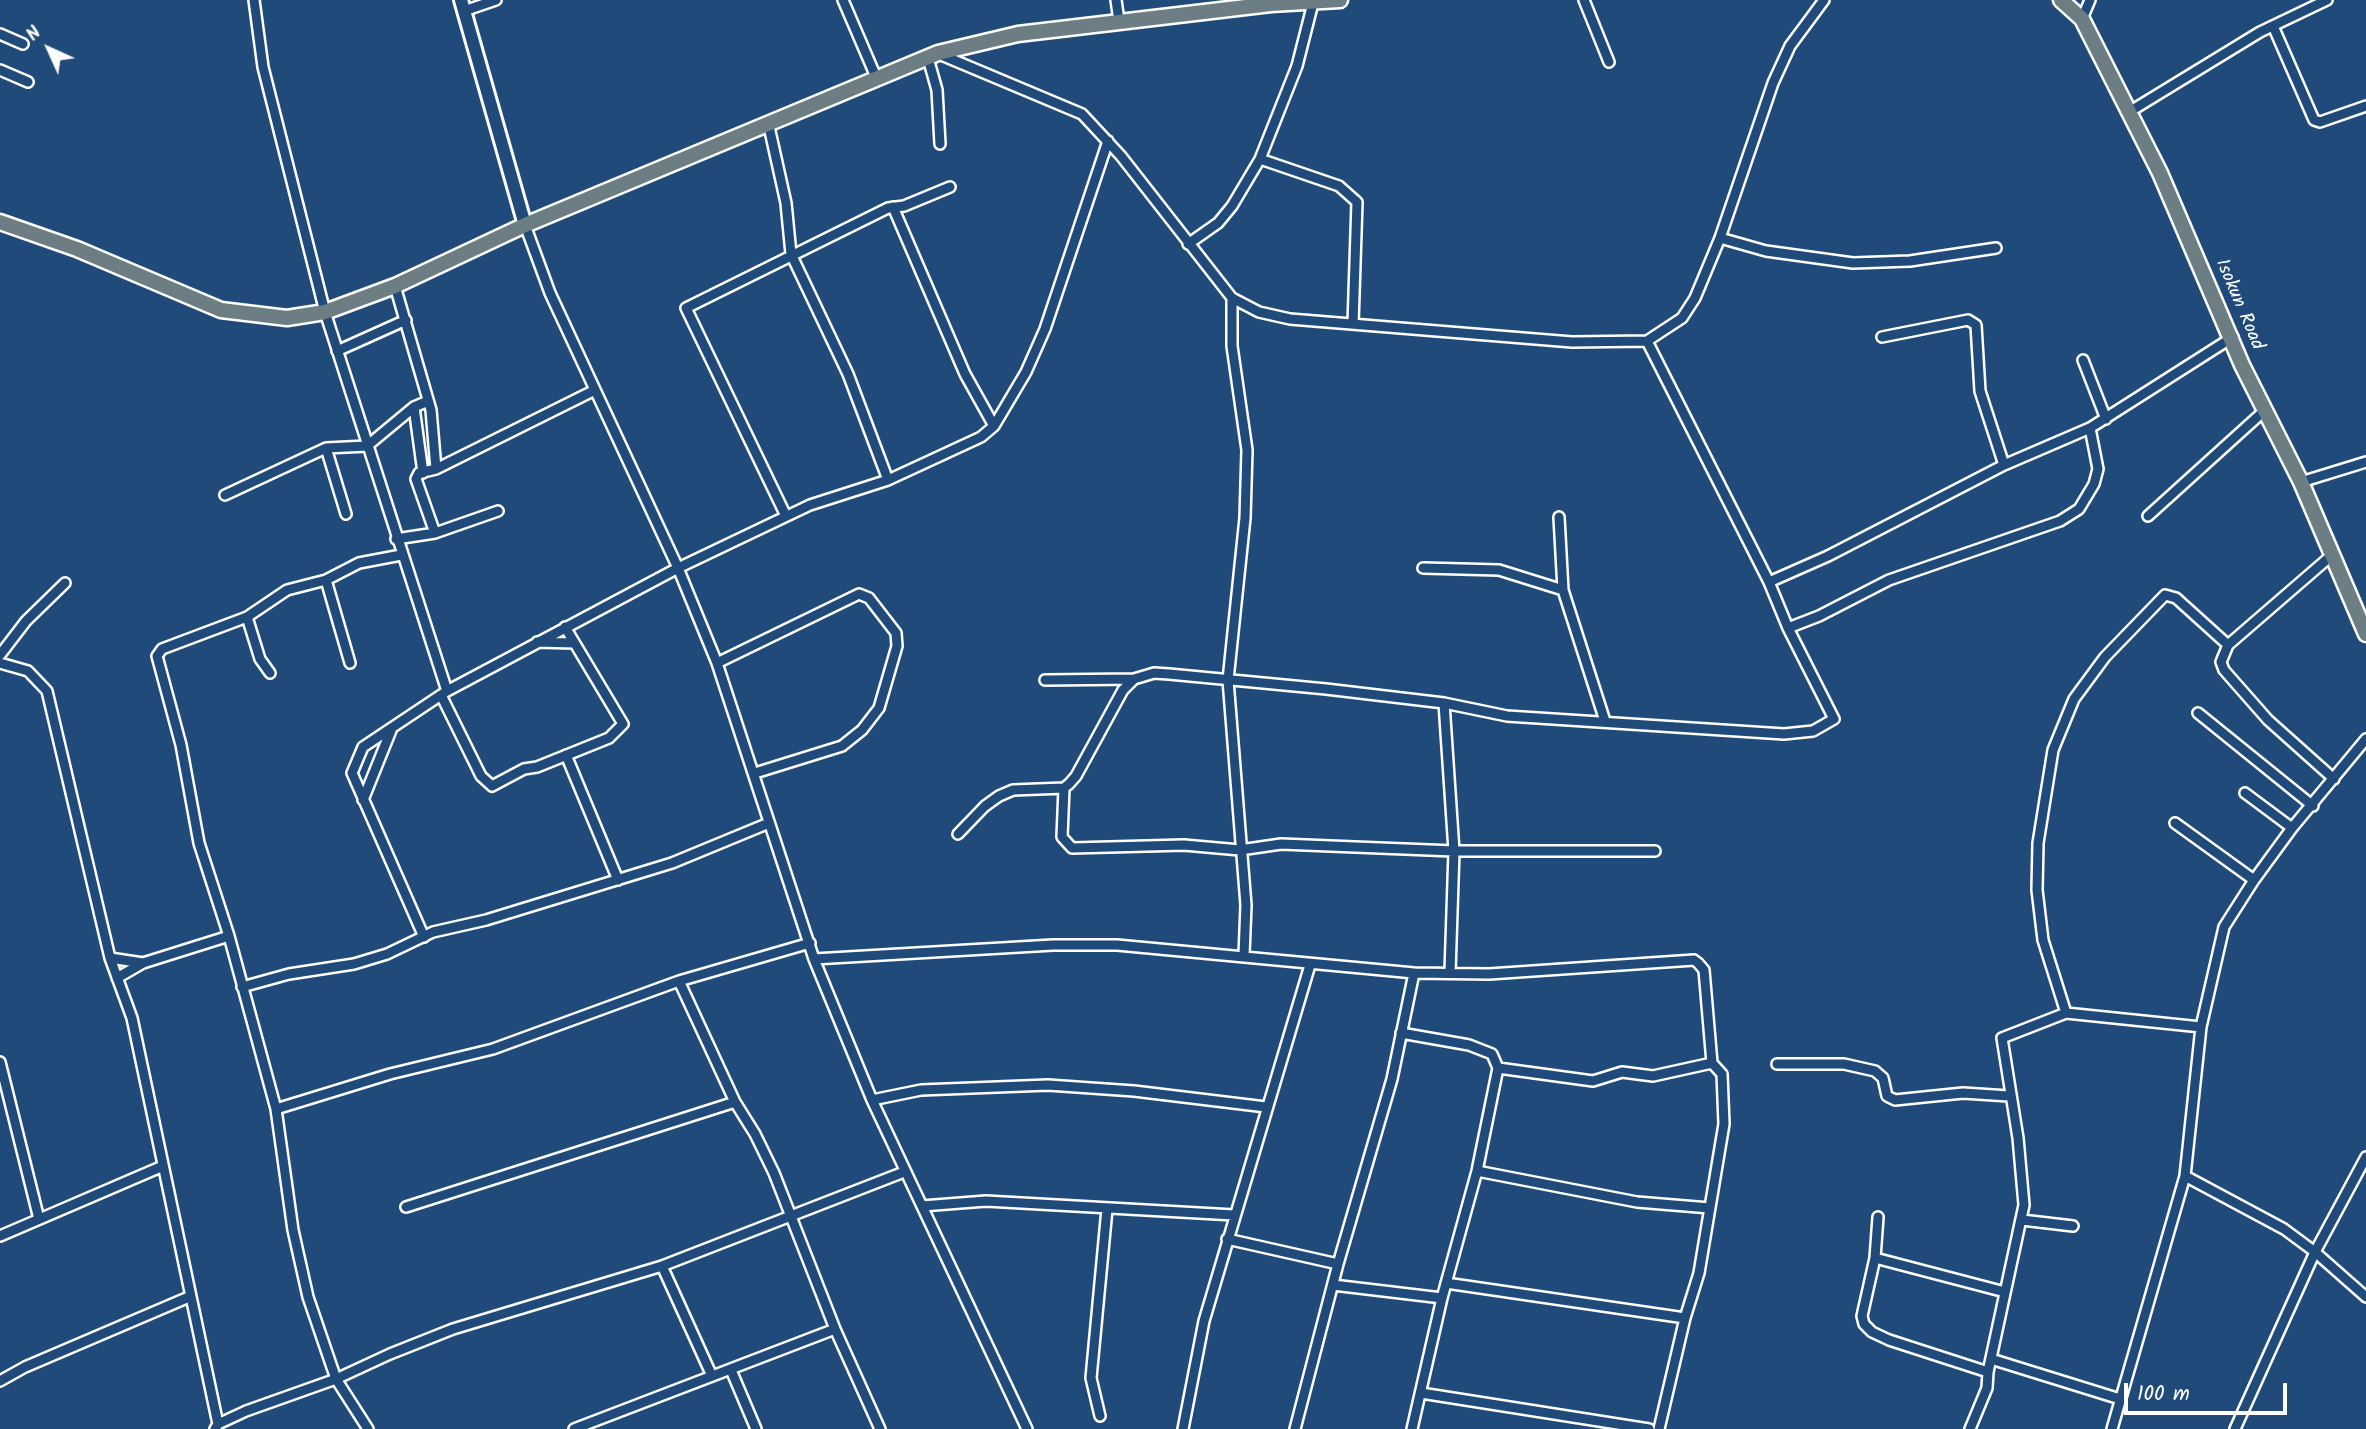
<!DOCTYPE html>
<html>
<head>
<meta charset="utf-8">
<style>
  body { margin:0 }
  #map { position:relative; width:2366px; height:1429px; overflow:hidden; background:#1f4a7a; font-family:Kalam,sans-serif }
  canvas { display:block }
  .north { position:absolute; left:14px; top:14px; width:70px; height:70px; -webkit-text-stroke:5px #1f4a7a; paint-order:stroke; rotate:315deg; font-size:19px; font-weight:700; line-height:28px; text-align:center; color:#fff }
  .north::after { content:''; display:block; margin:auto; width:24px; height:32px; background:#fff; clip-path:polygon(50% 0,100% 100%,50% 72%,0 100%) }
  .scale { position:absolute; left:2124px; top:1383px; width:163px; height:32px; box-sizing:border-box; border:4px solid #fff; border-top:0; padding-left:9px; font-size:21px; line-height:24px; white-space:nowrap; color:#fff; -webkit-text-stroke:5px #1f4a7a; paint-order:stroke }
</style>
</head>
<body>
<div id="map">
<canvas width="2366" height="1429"></canvas>
<div class="north">N</div>
<div class="scale">100 m</div>
</div>
<script>
const context = document.querySelector('canvas').getContext('2d');
context.lineJoin = 'round';
const poly = rows => new Path2D(rows.map(r => 'M' + r).join(''));
function stroke(path, color, width, dash) { context.strokeStyle = color; context.lineWidth = width; context.lineCap = dash ? 'butt' : 'round'; context.setLineDash(dash || []); context.stroke(path); }
function label(font, color, halo, rows, align = 'center') {
  context.font = font + ' Kalam,sans-serif'; context.lineWidth = 6; context.setLineDash([]); context.textBaseline = 'middle'; context.strokeStyle = halo; context.fillStyle = color; for (const [text, x, y, turn = 0] of rows) {
    context.save(); context.translate(x, y); context.rotate((+turn || 0) * Math.PI / 180); context.textAlign = isNaN(turn) ? turn : align; if (halo) context.strokeText(text, 0, 0); context.fillText(text, 0, 0); context.restore();
  }
}
const street = poly([
  [254,0,263,67,325,312,447,691],
  [843,0,876,77],
  [1116,0,1119,21],
  [1584,0,1609,62],
  [464,11,496,0],
  [2082,19,2090,0],
  [2273,26,2314,120,2320,122,2366,106],
  [0,34,23,44],
  [939,54,1082,114,1121,156,1232,298,1259,312,1290,319,1572,342,1647,341,1682,318,1695,298,1720,238,1773,83,1790,46,1824,0],
  [928,58,937,90,940,144],
  [0,70,28,82],
  [2129,112,2260,32,2327,0],
  [768,122,786,203,791,254,848,374,888,480],
  [1260,159,1339,186,1357,202,1353,324],
  [893,207,965,374,994,426],
  [525,225,550,293,678,568,717,663,814,959,872,1100,1027,1429],
  [1720,238,1766,251,1853,263,1910,261,1996,248],
  [1188,244,1218,223,1232,206,1260,159,1297,66,1313,3],
  [395,286,431,410,436,469],
  [1232,298,1232,346,1247,450,1245,518,1228,680,1246,905,1244,955],
  [1882,337,1968,320,1976,325,1980,391,2004,465],
  [337,351,406,320],
  [2083,360,2106,419],
  [414,407,423,473],
  [326,448,346,514],
  [2301,482,2366,462],
  [225,495,326,448,367,446,414,407,428,401],
  [786,516,686,308,888,208,904,206,950,187],
  [2148,516,2264,411],
  [1559,517,1563,590,1605,721],
  [435,533,416,479,419,473,436,469,593,391],
  [396,539,435,533,498,511],
  [2332,555,2228,645,2221,662,2224,670,2268,720,2334,779],
  [1423,568,1499,570,1563,590],
  [326,580,350,663],
  [1769,582,1828,556,2004,465,2090,428,2233,337],
  [247,617,260,659,270,673],
  [1788,628,1819,616,1889,580,2060,521,2079,509,2094,484,2098,469,2090,428],
  [537,642,574,643],
  [0,655,26,621,65,583],
  [0,663,28,671,47,691,110,958,132,1018,218,1424],
  [717,663,859,594,869,598,896,633,897,646,879,708,862,730,842,746,755,773],
  [1045,680,1134,679,1154,673,1169,674,1326,689,1444,703,1507,716,1784,734,1813,731,1834,719,1788,628,1769,582,1647,341],
  [441,695,481,776,492,786,524,769,537,767,609,738,623,724,565,627],
  [1444,703,1454,851,1450,972],
  [2198,713,2313,806],
  [566,755,618,880],
  [1064,788,1062,837,1072,848,1184,845,1240,850,1281,844,1454,851,1655,851],
  [2245,793,2292,828],
  [363,800,392,728],
  [2175,823,2254,880],
  [958,834,985,806,999,796,1013,790,1064,788,1069,784,1076,776,1123,690,1134,679],
  [424,937,352,773,363,747,447,691,678,568,810,505,888,480,981,437,994,426,1026,372,1045,329,1108,141],
  [110,958,143,963],
  [814,959,1053,945,1117,945,1414,973,1489,974,1694,960,1698,963,1704,970,1712,1063,1722,1074,1724,1124,1699,1273,1685,1318,1659,1429],
  [117,978,143,963,229,936],
  [679,981,735,1102,755,1134,774,1173,835,1329,880,1429],
  [242,987,289,974,354,964,387,954,433,932,486,920,672,863,769,823],
  [2066,1013,2043,940,2037,890,2038,843,2053,750,2074,699,2105,657,2165,595,2176,598,2228,645],
  [1401,1033,1469,1045,1492,1054,1498,1068,1477,1171,1442,1298,1412,1429],
  [0,1062,39,1219],
  [1777,1064,1844,1064,1875,1071,1883,1078,1887,1096,1895,1100,1963,1093,2009,1096],
  [1498,1068,1593,1081,1622,1072,1653,1076,1712,1063],
  [872,1100,921,1090,1048,1085,1134,1091,1266,1107],
  [276,1109,390,1074,493,1049,679,981,810,943],
  [1477,1171,1637,1202,1710,1208],
  [2185,1176,2284,1229,2315,1252,2366,1297],
  [922,1206,986,1201,1234,1215],
  [406,1207,735,1102],
  [1878,1217,1875,1258,1862,1316,1864,1324,1872,1332,1889,1340,1988,1372],
  [2022,1220,2073,1226],
  [0,1236,163,1166],
  [1227,1239,1338,1264],
  [1875,1258,2005,1292],
  [662,1266,712,1376],
  [1446,1283,1685,1318],
  [1333,1285,1442,1298],
  [1991,1359,2120,1399],
  [731,1370,756,1429],
  [0,1381,25,1367,189,1297],
  [1421,1393,1649,1429],
  [1100,1416,1091,1378,1107,1209],
  [215,1429,218,1424,246,1411,336,1379,390,1354,453,1329,662,1266,904,1172],
  [368,1429,336,1379,308,1297,293,1230,276,1109,229,936,199,843,181,745,157,656,162,649,247,617,287,590,326,580,359,563,401,555],
  [574,1429,835,1329],
  [1183,1429,1204,1321,1310,965],
  [1295,1429,1338,1264,1392,1079,1414,973],
  [1970,1429,1987,1388,1988,1372,2024,1205,2018,1138,2002,1038,2066,1013,2201,1027],
  [2112,1429,2185,1176,2201,1027,2224,927,2254,880,2292,828,2366,739],
  [2235,1429,2315,1252,2366,1157]
]);
const secondary = poly([
  [461,0,525,225]
]);
const primary = poly([
  [2061,0,2082,19,2160,173,2242,365,2301,482,2366,634],
  [0,222,77,249,221,310,287,318,325,312,395,286,525,225,938,53,1018,34,1271,4,1340,0]
]);
stroke(street, '#fff', 14);
stroke(secondary, '#fff', 18);
stroke(primary, '#fff', 19);
stroke(street, '#1f4a7a', 9);
stroke(secondary, '#1f4a7a', 12);
stroke(primary, '#6c7e84', 14);
label('19px', '#fff', '#1f4a7a', [
  ["Isokun Road",2238,305,67]
]);
</script>
</body>
</html>
